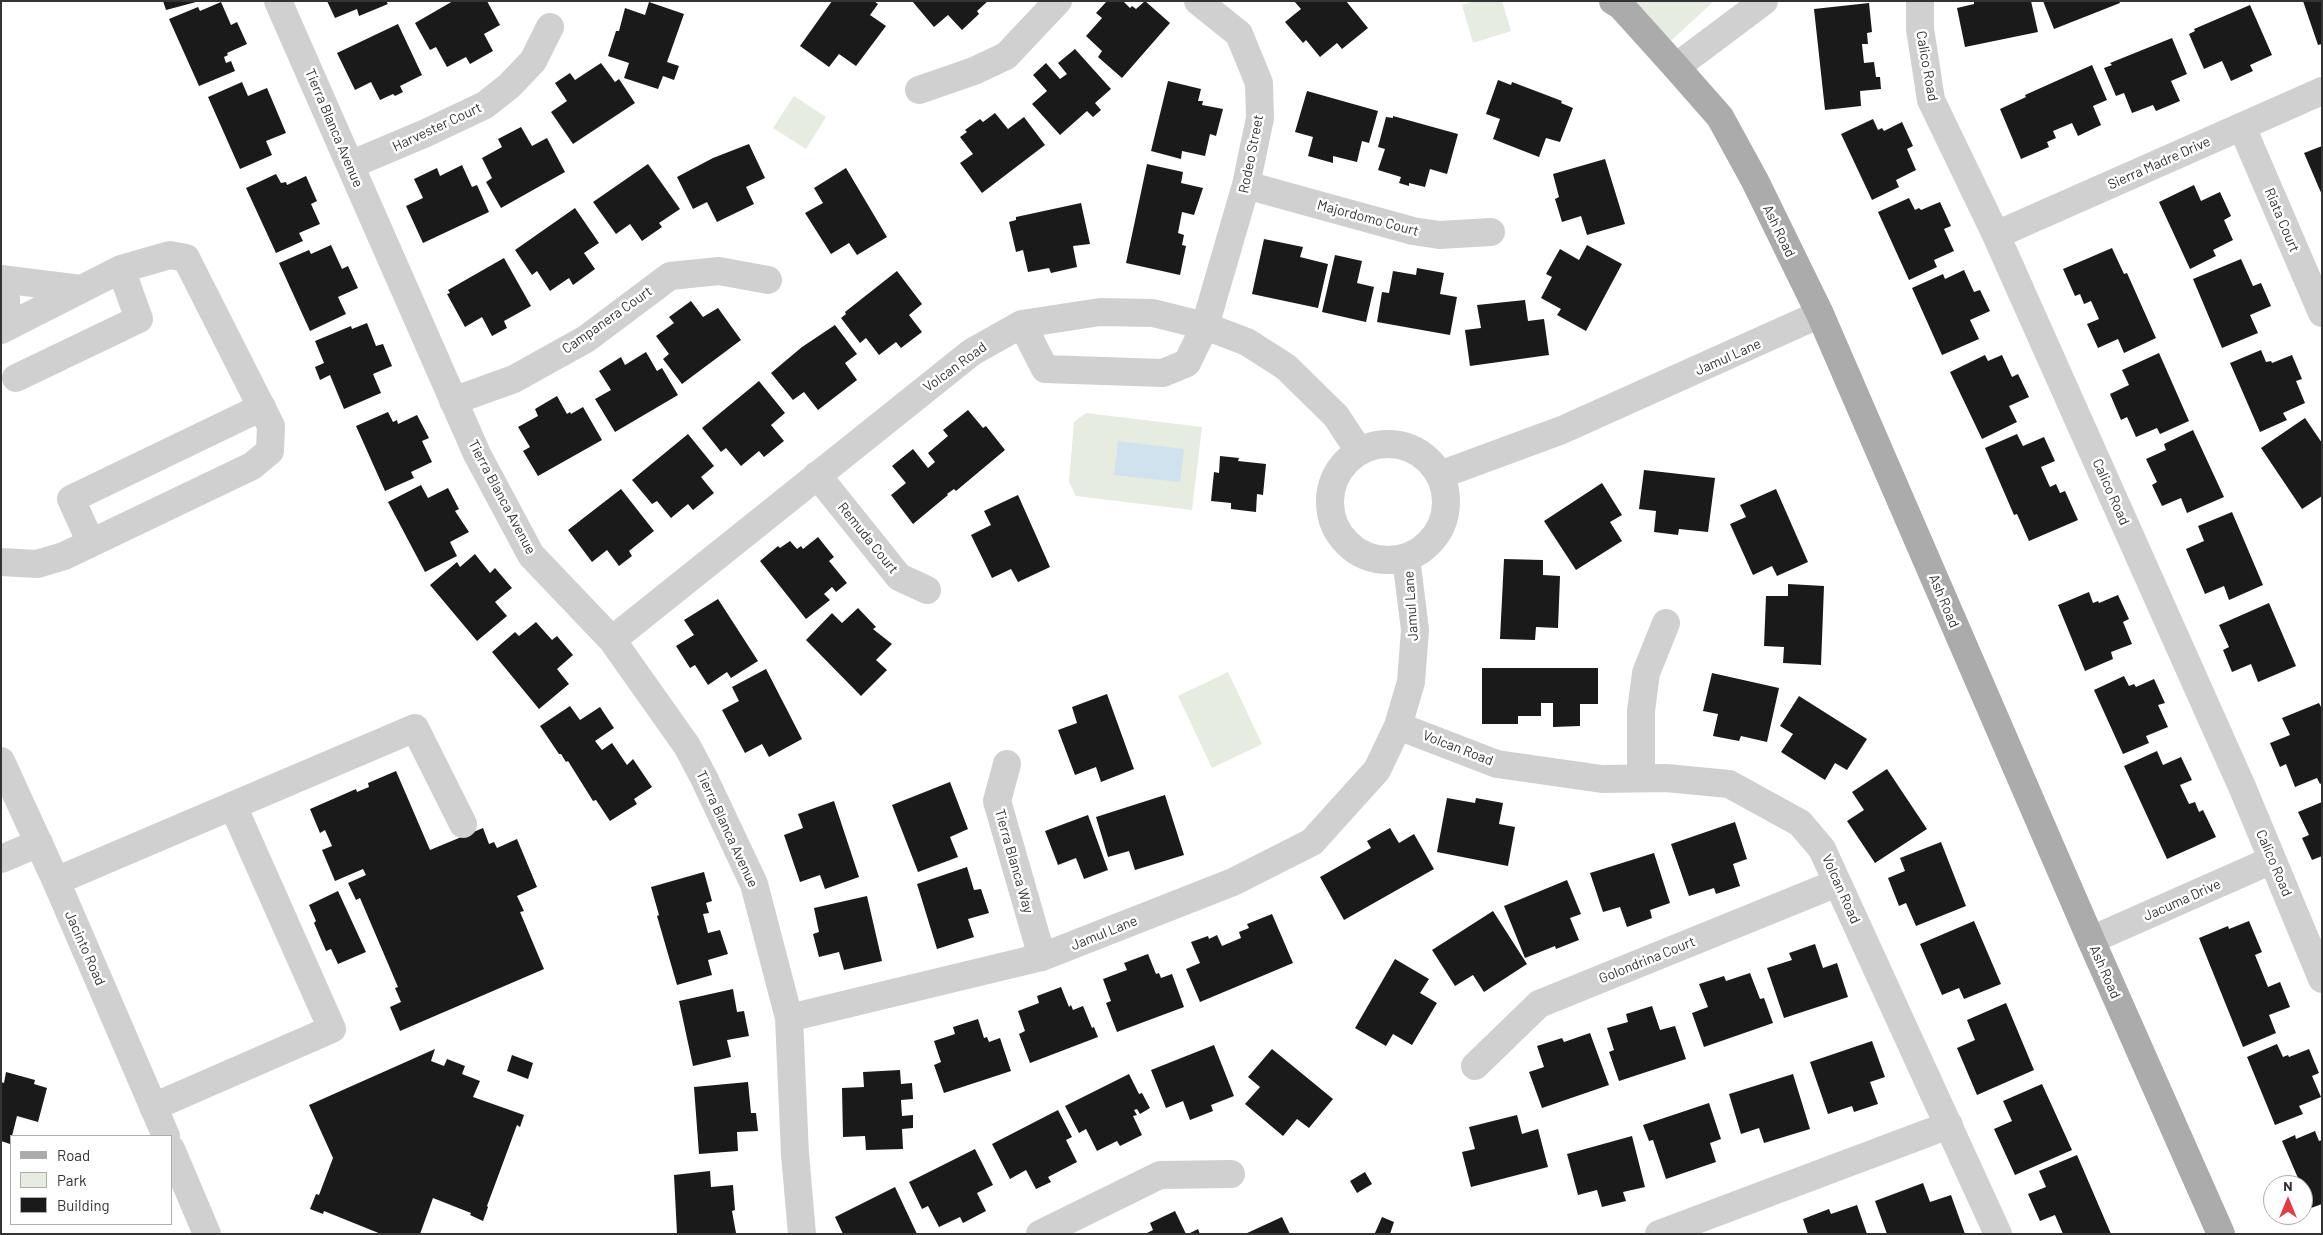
<!DOCTYPE html>
<html>
<head>
<meta charset="utf-8">
<style>
  body { margin:0 }
  #map { position:relative; width:2323px; height:1235px; overflow:hidden; background:#fff; font-family:Barlow,sans-serif }
  canvas { display:block }
  .frame { position:absolute; inset:0; border:2px solid #333; pointer-events:none }
  .legend { position:absolute; left:10px; top:1135px; width:162px; height:90px; box-sizing:border-box; background:#fff; border:1px solid #adadad; margin:0; padding:6px 9px; list-style:none; font-size:15px; color:#333 }
  .legend li { display:flex; align-items:center; gap:10px; height:25px }
  .legend b { width:25px; border:1px solid #adadad }
  .north { position:absolute; left:2263px; top:1175px; width:50px; height:50px; box-sizing:border-box; background:#fff; border:1px solid #adadad; border-radius:50%; rotate:0deg; font-size:14px; font-weight:700; line-height:20px; text-align:center; color:#333 }
  .north::after { content:''; display:block; margin:auto; width:18px; height:22px; background:#e63946; clip-path:polygon(50% 0,100% 100%,50% 72%,0 100%) }
</style>
</head>
<body>
<div id="map">
<canvas width="2323" height="1235"></canvas>
<div class="frame"></div>
<ul class="legend">
<li><b style="height:6px;background:#ababab"></b>Road</li>
<li><b style="height:14px;background:#e6ecdf"></b>Park</li>
<li><b style="height:14px;background:#1a1a1a"></b>Building</li>
</ul>
<div class="north">N</div>
</div>
<script>
const context = document.querySelector('canvas').getContext('2d');
context.lineJoin = 'round';
function paint(path, color) { context.fillStyle = color; context.fill(path, 'evenodd'); }
const poly = rows => new Path2D(rows.map(r => 'M' + r).join(''));
function stroke(path, color, width, dash) { context.strokeStyle = color; context.lineWidth = width; context.lineCap = dash ? 'butt' : 'round'; context.setLineDash(dash || []); context.stroke(path); }
function label(font, color, halo, rows, align = 'center') {
  context.font = font + ' Barlow,sans-serif'; context.lineWidth = 5; context.setLineDash([]); context.textBaseline = 'middle'; context.strokeStyle = halo; context.fillStyle = color; for (const [text, x, y, turn = 0] of rows) {
    context.save(); context.translate(x, y); context.rotate((+turn || 0) * Math.PI / 180); context.textAlign = isNaN(turn) ? turn : align; if (halo) context.strokeText(text, 0, 0); context.fillText(text, 0, 0); context.restore();
  }
}
paint(poly([
  [1475,1,1502,1,1511,31,1473,43,1462,5],
  [1613,1,1714,1,1661,50],
  [794,96,826,117,806,149,773,128],
  [1086,413,1202,427,1192,510,1076,496,1069,482,1074,422],
  [1228,672,1262,744,1212,768,1178,696]
]), '#e6ecdf');
paint(poly([
  [1118,441,1184,449,1180,482,1114,475]
]), '#cfe2ee');
paint(poly([
  [163,1,195,1,196,2,166,10],
  [327,1,386,1,388,4,359,16,357,9,335,18],
  [453,1,487,1,500,25,484,34,493,51,470,64,466,57,447,67,436,47,430,50,415,23],
  [832,1,874,1,878,4,870,15,886,26,856,66,839,54,829,67,800,46],
  [912,1,988,1,977,11,979,14,962,30,948,15,934,27],
  [1107,1,1123,1,1130,8,1132,6,1136,9,1145,1,1170,23,1122,78,1098,57,1102,51,1086,36,1102,18,1096,13],
  [1294,1,1346,1,1368,28,1342,49,1337,43,1320,57,1306,40,1303,43,1285,22,1301,9],
  [1974,1,2031,1,2038,32,1965,47,1957,8,1974,4],
  [2043,1,2119,1,2120,3,2054,29],
  [2303,1,2322,1,2322,44,2318,45],
  [221,2,231,25,237,22,247,44,227,53,228,55,224,57,226,63,231,61,235,71,199,86,169,19,198,7,200,11],
  [649,2,684,14,667,62,679,66,674,80,663,76,658,89,624,78,629,63,608,56,616,31,619,31,625,8,645,15],
  [1869,3,1872,32,1867,33,1868,44,1862,44,1864,63,1874,62,1876,77,1880,77,1881,89,1860,91,1861,106,1825,110,1814,9],
  [2250,5,2272,55,2250,65,2253,71,2231,81,2222,61,2204,69,2189,34,2195,31,2194,29],
  [398,24,422,75,400,86,403,92,395,96,393,94,380,100,371,82,355,90,337,53],
  [2172,38,2187,74,2171,81,2180,101,2156,111,2153,105,2132,113,2124,93,2116,96,2104,68,2112,65,2110,63],
  [1075,49,1111,89,1095,103,1101,110,1093,117,1087,111,1060,135,1032,104,1047,91,1033,75,1046,63,1060,79,1067,74,1058,63],
  [601,63,615,82,619,79,635,103,573,144,551,112,567,101,555,83,570,73,575,80],
  [2092,65,2107,100,2093,106,2101,125,2078,136,2072,123,2053,131,2056,138,2047,142,2049,147,2021,159,2000,109,2026,97,2025,95],
  [1498,80,1511,85,1512,82,1562,101,1561,103,1573,108,1560,142,1546,138,1539,157,1493,139,1500,119,1486,114],
  [1168,81,1201,89,1198,101,1203,101,1202,105,1223,109,1216,136,1210,134,1205,156,1182,151,1181,159,1151,151],
  [242,82,248,96,267,88,286,133,266,141,272,155,240,169,208,97],
  [1307,91,1378,111,1369,143,1362,141,1357,162,1333,156,1333,163,1308,156,1313,137,1295,132],
  [995,113,1008,129,1024,117,1045,145,982,193,960,163,973,154,960,137,967,132,965,130,980,119,983,122],
  [1393,116,1458,134,1447,174,1430,169,1425,187,1409,183,1409,186,1399,183,1401,177,1378,170,1385,149,1378,147,1386,117,1393,118],
  [1873,119,1878,130,1882,128,1884,131,1902,122,1913,146,1907,149,1916,170,1896,180,1899,187,1872,200,1841,134],
  [521,127,532,146,547,138,565,172,501,208,486,182,492,178,482,158,502,147,498,139],
  [749,144,765,178,746,187,754,204,717,222,707,202,693,209,677,177,713,158],
  [2322,146,2322,195,2304,153],
  [1605,159,1625,224,1587,235,1581,216,1562,222,1555,199,1559,197,1553,174],
  [648,164,680,209,659,223,662,227,642,241,630,224,616,234,593,202],
  [1147,164,1183,172,1181,183,1203,188,1194,215,1182,212,1178,233,1184,235,1182,245,1186,246,1180,275,1126,263],
  [462,165,472,187,477,185,489,212,423,243,406,206,423,198,414,179,437,168,440,176],
  [846,168,887,237,857,255,849,243,831,254,805,213,823,203,814,188],
  [276,174,281,183,286,182,287,185,306,176,317,201,311,204,320,224,299,233,303,241,276,253,246,188],
  [2194,185,2201,201,2220,192,2231,216,2224,220,2233,240,2213,250,2216,256,2190,269,2159,202],
  [1909,198,1915,210,1919,208,1921,210,1940,202,1951,226,1944,229,1954,251,1934,260,1937,267,1909,280,1878,212],
  [1081,203,1090,244,1073,246,1077,267,1051,273,1049,268,1028,272,1023,250,1016,252,1009,222,1016,220,1016,217],
  [575,208,599,243,584,253,595,269,573,285,569,278,550,291,537,271,532,275,515,250],
  [1264,239,1303,247,1300,257,1328,264,1318,308,1252,294],
  [331,245,342,269,348,266,358,288,338,297,346,314,310,331,279,263,309,250,311,254],
  [1587,245,1622,264,1586,331,1557,315,1561,309,1541,298,1552,277,1546,274,1560,249,1579,260],
  [2112,248,2124,274,2127,273,2156,338,2124,353,2118,339,2098,348,2087,324,2099,319,2091,301,2084,304,2080,294,2075,296,2063,269],
  [1335,255,1362,261,1357,283,1374,287,1366,322,1322,312],
  [504,258,531,306,504,321,507,328,492,336,482,317,465,327,447,294,450,293,448,290],
  [2241,259,2253,286,2261,283,2271,306,2250,315,2258,333,2222,348,2193,279],
  [1417,268,1444,273,1440,294,1457,297,1450,335,1377,322,1382,292,1389,293,1393,271,1416,275],
  [1964,270,1974,292,1980,290,1990,311,1970,320,1979,339,1942,355,1912,288,1943,274,1945,279],
  [897,271,922,304,909,315,922,332,901,348,896,342,879,355,866,338,860,343,841,318,846,314,845,312],
  [1525,300,1528,321,1544,319,1549,355,1470,366,1465,330,1481,328,1477,305],
  [691,301,703,317,718,308,741,340,682,384,663,359,669,354,656,336,674,323,669,317],
  [367,323,376,346,383,344,392,366,373,374,381,393,344,409,330,375,320,380,315,367,324,363,315,341,351,326,352,329],
  [835,325,857,354,845,363,857,380,818,410,804,392,793,400,771,373,802,347],
  [2261,350,2266,362,2271,361,2272,363,2292,355,2302,379,2296,381,2305,403,2283,413,2287,420,2260,432,2230,363],
  [646,352,657,371,662,368,678,395,615,432,595,399,611,390,599,371,621,357,625,365],
  [2159,353,2189,421,2160,434,2157,428,2136,437,2127,417,2121,420,2110,394,2129,385,2122,370],
  [1985,355,1988,361,2002,355,2012,377,2018,374,2029,397,2009,406,2017,422,1982,439,1950,372],
  [759,381,785,413,771,425,784,441,764,457,759,451,741,466,726,448,721,452,702,428],
  [557,396,567,414,570,412,571,414,583,407,602,440,538,476,523,451,530,447,518,427,538,416,535,409],
  [968,410,983,428,986,426,1005,450,956,491,954,489,947,494,948,495,913,524,891,495,906,483,892,466,913,449,928,468,935,462,928,453,948,436,943,430],
  [388,412,393,422,397,420,398,424,417,415,429,438,422,441,432,462,411,472,414,478,385,491,356,426],
  [2305,418,2322,443,2322,496,2302,509,2261,448],
  [2193,430,2224,497,2187,513,2181,498,2162,506,2152,485,2157,482,2146,459,2166,450,2164,444],
  [688,434,714,466,701,477,714,493,693,510,688,504,671,518,657,501,652,504,632,480],
  [2017,434,2023,446,2044,437,2055,461,2041,467,2050,487,2056,484,2060,493,2065,491,2078,520,2029,541,2017,514,2014,515,1985,448],
  [1220,456,1239,458,1238,461,1266,464,1263,495,1257,494,1256,512,1231,509,1231,503,1211,501,1214,472,1219,473],
  [1644,470,1715,478,1708,532,1679,529,1678,535,1654,532,1656,511,1639,509],
  [1602,483,1622,515,1610,522,1622,541,1576,570,1544,521],
  [421,485,428,498,448,488,459,509,455,511,469,532,450,542,457,556,425,572,388,502],
  [621,489,654,531,629,551,632,556,619,566,607,550,592,562,568,530],
  [1776,489,1808,562,1777,576,1772,566,1753,575,1730,524,1746,517,1740,505],
  [1018,495,1050,567,1018,582,1011,569,992,578,971,535,991,525,984,511],
  [2232,512,2263,585,2229,600,2224,586,2205,594,2186,549,2204,541,2198,526],
  [818,537,834,557,829,561,847,583,836,592,832,587,824,594,830,600,806,619,760,561,778,546,780,548,790,541,797,549,801,546,803,549],
  [475,554,490,573,495,568,512,588,495,602,507,616,477,641,430,585,457,562,460,567],
  [1504,559,1543,560,1543,575,1560,576,1558,628,1536,627,1535,640,1500,639],
  [1788,584,1824,586,1821,665,1783,663,1784,647,1764,646,1766,596,1788,596],
  [2089,592,2093,603,2098,601,2099,603,2118,595,2129,619,2123,622,2132,644,2111,652,2113,659,2085,671,2058,605],
  [718,599,758,661,731,678,727,672,708,685,695,665,690,668,676,646,694,635,684,620],
  [2269,603,2296,666,2258,682,2251,664,2232,672,2223,650,2229,647,2219,625],
  [858,608,876,627,873,629,892,644,876,660,887,670,861,696,806,640,832,613,842,623],
  [536,622,552,640,557,636,573,655,557,669,569,684,539,709,492,652,515,632,519,636],
  [1482,668,1598,668,1598,704,1580,704,1580,726,1553,727,1553,703,1541,703,1541,716,1518,716,1518,724,1482,724],
  [766,669,802,739,769,757,762,744,745,753,722,710,739,701,732,687],
  [1712,673,1779,688,1767,742,1741,736,1739,741,1713,736,1718,714,1703,711],
  [2124,676,2129,686,2134,684,2136,687,2154,679,2165,703,2158,705,2168,727,2146,736,2149,743,2123,754,2094,690],
  [1107,694,1134,769,1101,782,1096,767,1075,775,1058,730,1077,723,1072,707],
  [1799,696,1867,739,1847,770,1835,763,1825,780,1781,752,1793,734,1780,726],
  [2319,703,2322,709,2322,783,2320,784,2317,778,2295,787,2286,764,2280,767,2270,743,2290,735,2282,718],
  [570,706,580,720,600,707,614,728,595,741,602,750,612,743,627,765,633,759,652,787,634,799,637,804,610,821,596,800,593,801,568,761,566,762,561,754,559,754,540,726],
  [2157,751,2163,765,2181,757,2192,780,2180,785,2189,804,2195,802,2199,812,2203,810,2216,837,2167,859,2124,766],
  [1887,769,1927,829,1875,863,1847,821,1864,810,1852,792],
  [396,771,430,850,483,828,489,844,494,842,497,848,517,839,537,887,517,896,524,911,520,912,544,969,400,1031,390,1007,401,1002,395,988,398,987,360,898,356,900,348,883,366,875,363,869,335,881,322,850,332,846,325,830,320,833,310,809,356,789,357,792,369,787,368,783],
  [950,782,968,829,950,837,958,857,918,872,892,805],
  [1165,795,1184,855,1135,870,1129,851,1108,857,1096,817],
  [1447,798,1475,803,1476,798,1503,803,1499,824,1515,827,1508,866,1437,852],
  [834,801,859,877,825,889,820,875,800,882,784,835,803,828,798,814],
  [2322,802,2322,856,2312,860,2302,838,2309,835,2298,812],
  [1088,815,1108,870,1084,879,1076,858,1058,865,1045,831],
  [1735,822,1747,859,1733,864,1740,886,1716,894,1714,888,1689,896,1671,844],
  [1390,828,1399,843,1414,834,1434,869,1344,920,1320,877,1371,848,1367,841],
  [1941,842,1966,906,1916,926,1906,903,1899,906,1888,878,1905,871,1900,858],
  [1654,853,1670,903,1650,910,1652,918,1627,927,1620,907,1603,912,1590,873],
  [967,867,974,890,981,889,989,913,968,919,974,937,937,949,917,884],
  [704,872,712,901,706,903,709,913,703,914,708,933,720,930,728,954,708,960,712,975,677,985,657,916,659,915,651,887],
  [1567,880,1581,914,1570,918,1579,940,1556,949,1555,946,1525,958,1504,906],
  [338,891,366,952,338,964,331,949,326,951,314,923,316,921,309,905],
  [867,896,882,961,844,970,839,952,819,957,813,934,819,932,814,908],
  [1493,911,1527,964,1484,992,1473,975,1455,986,1432,950],
  [1272,914,1293,963,1200,1002,1186,969,1200,963,1191,942,1208,936,1209,939,1217,935,1222,946,1241,938,1239,932,1249,928,1247,924],
  [1974,921,2001,984,1964,999,1959,988,1942,995,1920,944],
  [2249,921,2262,952,2255,955,2268,987,2280,982,2290,1007,2269,1015,2276,1033,2243,1047,2199,938,2228,926,2229,929],
  [1815,944,1823,968,1837,963,1848,997,1784,1018,1767,968,1792,960,1789,953],
  [1148,954,1156,974,1159,973,1161,978,1172,974,1184,1007,1117,1032,1106,1003,1111,1001,1103,979,1127,970,1124,963],
  [1395,959,1429,979,1420,993,1437,1003,1412,1045,1393,1034,1386,1046,1355,1028],
  [1750,973,1760,999,1764,998,1773,1023,1704,1047,1692,1013,1708,1007,1699,984,1724,976,1726,981],
  [1061,987,1069,1007,1071,1005,1073,1010,1083,1006,1092,1028,1094,1027,1098,1037,1030,1063,1019,1034,1025,1031,1018,1011,1039,1003,1037,996],
  [733,989,737,1012,744,1011,749,1036,727,1040,731,1057,693,1066,679,1001],
  [2006,1003,2034,1070,1977,1095,1957,1048,1975,1040,1967,1020],
  [1652,1006,1660,1030,1675,1026,1686,1059,1619,1081,1609,1052,1614,1050,1607,1028,1628,1022,1626,1014],
  [978,1019,984,1038,987,1037,989,1042,1000,1038,1011,1071,944,1093,934,1065,941,1062,934,1041,955,1034,953,1027],
  [1590,1033,1609,1085,1542,1108,1529,1072,1544,1067,1537,1046,1562,1038,1564,1042],
  [1872,1041,1885,1077,1870,1082,1878,1104,1854,1112,1852,1106,1828,1114,1810,1062],
  [2277,1044,2283,1057,2288,1055,2289,1057,2309,1049,2319,1073,2312,1076,2321,1097,2299,1106,2303,1114,2275,1125,2247,1057],
  [1214,1045,1234,1096,1211,1105,1213,1111,1190,1120,1183,1101,1166,1108,1151,1070],
  [435,1049,431,1061,444,1066,447,1059,465,1066,462,1074,480,1081,473,1097,524,1115,520,1127,517,1125,487,1206,488,1207,483,1221,470,1215,471,1213,433,1198,420,1234,381,1234,324,1211,323,1214,310,1209,316,1194,319,1195,333,1158,309,1105],
  [1272,1049,1333,1099,1309,1128,1297,1119,1283,1136,1245,1104,1260,1087,1248,1077],
  [512,1055,533,1063,528,1079,507,1071],
  [900,1070,901,1084,912,1083,913,1099,901,1100,902,1116,913,1115,913,1128,902,1129,903,1149,866,1150,865,1136,843,1137,842,1088,864,1087,863,1072],
  [6,1072,35,1080,34,1084,47,1088,38,1122,17,1116,10,1144,1,1141,1,1082,4,1083],
  [1129,1074,1139,1094,1142,1093,1150,1108,1140,1114,1137,1109,1134,1110,1137,1115,1133,1116,1142,1135,1120,1146,1117,1141,1097,1151,1086,1129,1079,1133,1065,1106],
  [1793,1074,1810,1129,1764,1143,1759,1128,1741,1134,1729,1094],
  [748,1082,751,1113,756,1113,758,1131,737,1132,738,1151,699,1154,694,1087],
  [2042,1084,2072,1150,2015,1175,1994,1129,2012,1121,2003,1101],
  [1709,1103,1721,1139,1710,1143,1716,1162,1666,1179,1653,1140,1649,1141,1643,1125],
  [1058,1110,1072,1137,1066,1140,1077,1162,1048,1177,1051,1182,1036,1189,1026,1170,1010,1179,992,1144],
  [1517,1115,1522,1134,1538,1129,1548,1167,1471,1187,1462,1152,1475,1149,1469,1127],
  [2315,1131,2319,1141,2322,1140,2322,1204,2311,1208,2303,1185,2301,1185,2282,1141,2295,1135,2296,1139],
  [1632,1136,1645,1187,1623,1192,1626,1201,1602,1207,1597,1190,1578,1195,1567,1154],
  [975,1149,993,1185,977,1193,986,1211,963,1223,960,1217,939,1227,928,1206,922,1209,909,1182],
  [2077,1155,2111,1234,2063,1234,2055,1215,2040,1221,2028,1194,2046,1187,2039,1171],
  [710,1171,711,1187,733,1185,735,1210,732,1211,736,1233,677,1234,674,1175],
  [1365,1172,1372,1184,1357,1193,1350,1181],
  [1923,1183,1930,1202,1951,1195,1965,1234,1887,1234,1875,1201],
  [895,1187,917,1234,843,1234,835,1217],
  [1857,1205,1867,1234,1808,1234,1803,1219,1829,1209,1831,1214],
  [1175,1211,1186,1234,1145,1234,1153,1230,1150,1223],
  [1282,1217,1290,1234,1245,1234],
  [1382,1217,1394,1222,1390,1234,1375,1233],
  [1198,1229,1200,1234,1188,1234]
]), '#1a1a1a');
stroke(poly([
  [278,1,477,454,531,555,612,640,687,746,704,778,754,884,789,1018],
  [1920,1,1920,29,1931,100,1996,235,2243,789,2322,979],
  [1676,67,1764,1],
  [919,90,974,71,1006,56,1058,1],
  [2242,127,2322,313],
  [350,165,426,133,485,105,509,86,533,61,550,27],
  [1246,185,1413,231,1439,235,1491,232],
  [1996,235,2322,91],
  [1,279,81,289],
  [1,285,6,299,6,312,1,324],
  [1022,324,1045,369,1163,373,1187,363,1205,326,1246,185,1260,118,1259,83,1239,34,1198,1],
  [1,330,121,269,170,255,186,258,271,426,270,451,252,466,64,556,37,564,1,562],
  [16,378,139,319,121,269],
  [453,401,514,379,586,339,670,276,719,271,768,280],
  '1330 502a58 58 0 1 1 116 0a58 58 0 1 1-116 0Z',
  [817,475,899,577,927,590],
  [1440,475,1562,430,1820,314],
  [91,543,71,499,262,407],
  [612,640,972,352,1022,324,1100,312,1153,313,1205,326,1247,342,1286,367,1336,416,1359,451],
  [1398,726,1497,764,1602,779,1666,778,1729,784,1800,823,1822,849,1998,1234],
  [1,761,56,881,166,1136],
  [1007,764,997,801,1042,957],
  [1641,778,1641,711,1646,673,1666,623],
  [1,859,39,843],
  [56,881,415,728,463,824],
  [2091,940,2272,860],
  [1475,1066,1539,1004,1837,883],
  [153,1107,332,1029,233,806],
  [171,1149,207,1234],
  [802,1234,795,1154,789,1018,1042,957,1233,882,1312,842,1377,770,1398,726,1411,682,1415,630,1406,558],
  [1040,1234,1160,1175,1231,1174],
  [1659,1234,1949,1125]
]), '#d0d0d0', 28);
stroke(poly([
  [1613,1,1621,6,1676,67,1720,117,1755,181,1820,314,2091,940,2221,1234]
]), '#ababab', 28);
label('14px', '#333', '#fff', [
  ["Calico Road",1927,66,80],
  ["Harvester Court",437,127,-25],
  ["Tierra Blanca Avenue",334,128,67],
  ["Rodeo Street",1251,154,-79],
  ["Sierra Madre Drive",2159,163,-24],
  ["Majordomo Court",1368,218,15],
  ["Riata Court",2282,220,67],
  ["Ash Road",1779,231,64],
  ["Campanera Court",607,320,-35],
  ["Jamul Lane",1728,357,-24],
  ["Volcan Road",955,367,-36],
  ["Calico Road",2111,492,66],
  ["Tierra Blanca Avenue",502,497,62],
  ["Remuda Court",868,538,51],
  ["Ash Road",1944,601,67],
  ["Jamul Lane",1411,606,-94],
  ["Volcan Road",1458,748,21],
  ["Tierra Blanca Avenue",727,829,65],
  ["Tierra Blanca Way",1014,861,74],
  ["Calico Road",2274,863,67],
  ["Volcan Road",1841,889,66],
  ["Jacuma Drive",2182,900,-24],
  ["Jamul Lane",1104,933,-22],
  ["Jacinto Road",85,948,66],
  ["Golondrina Court",1647,960,-22],
  ["Ash Road",2105,972,66]
]);
</script>
</body>
</html>
